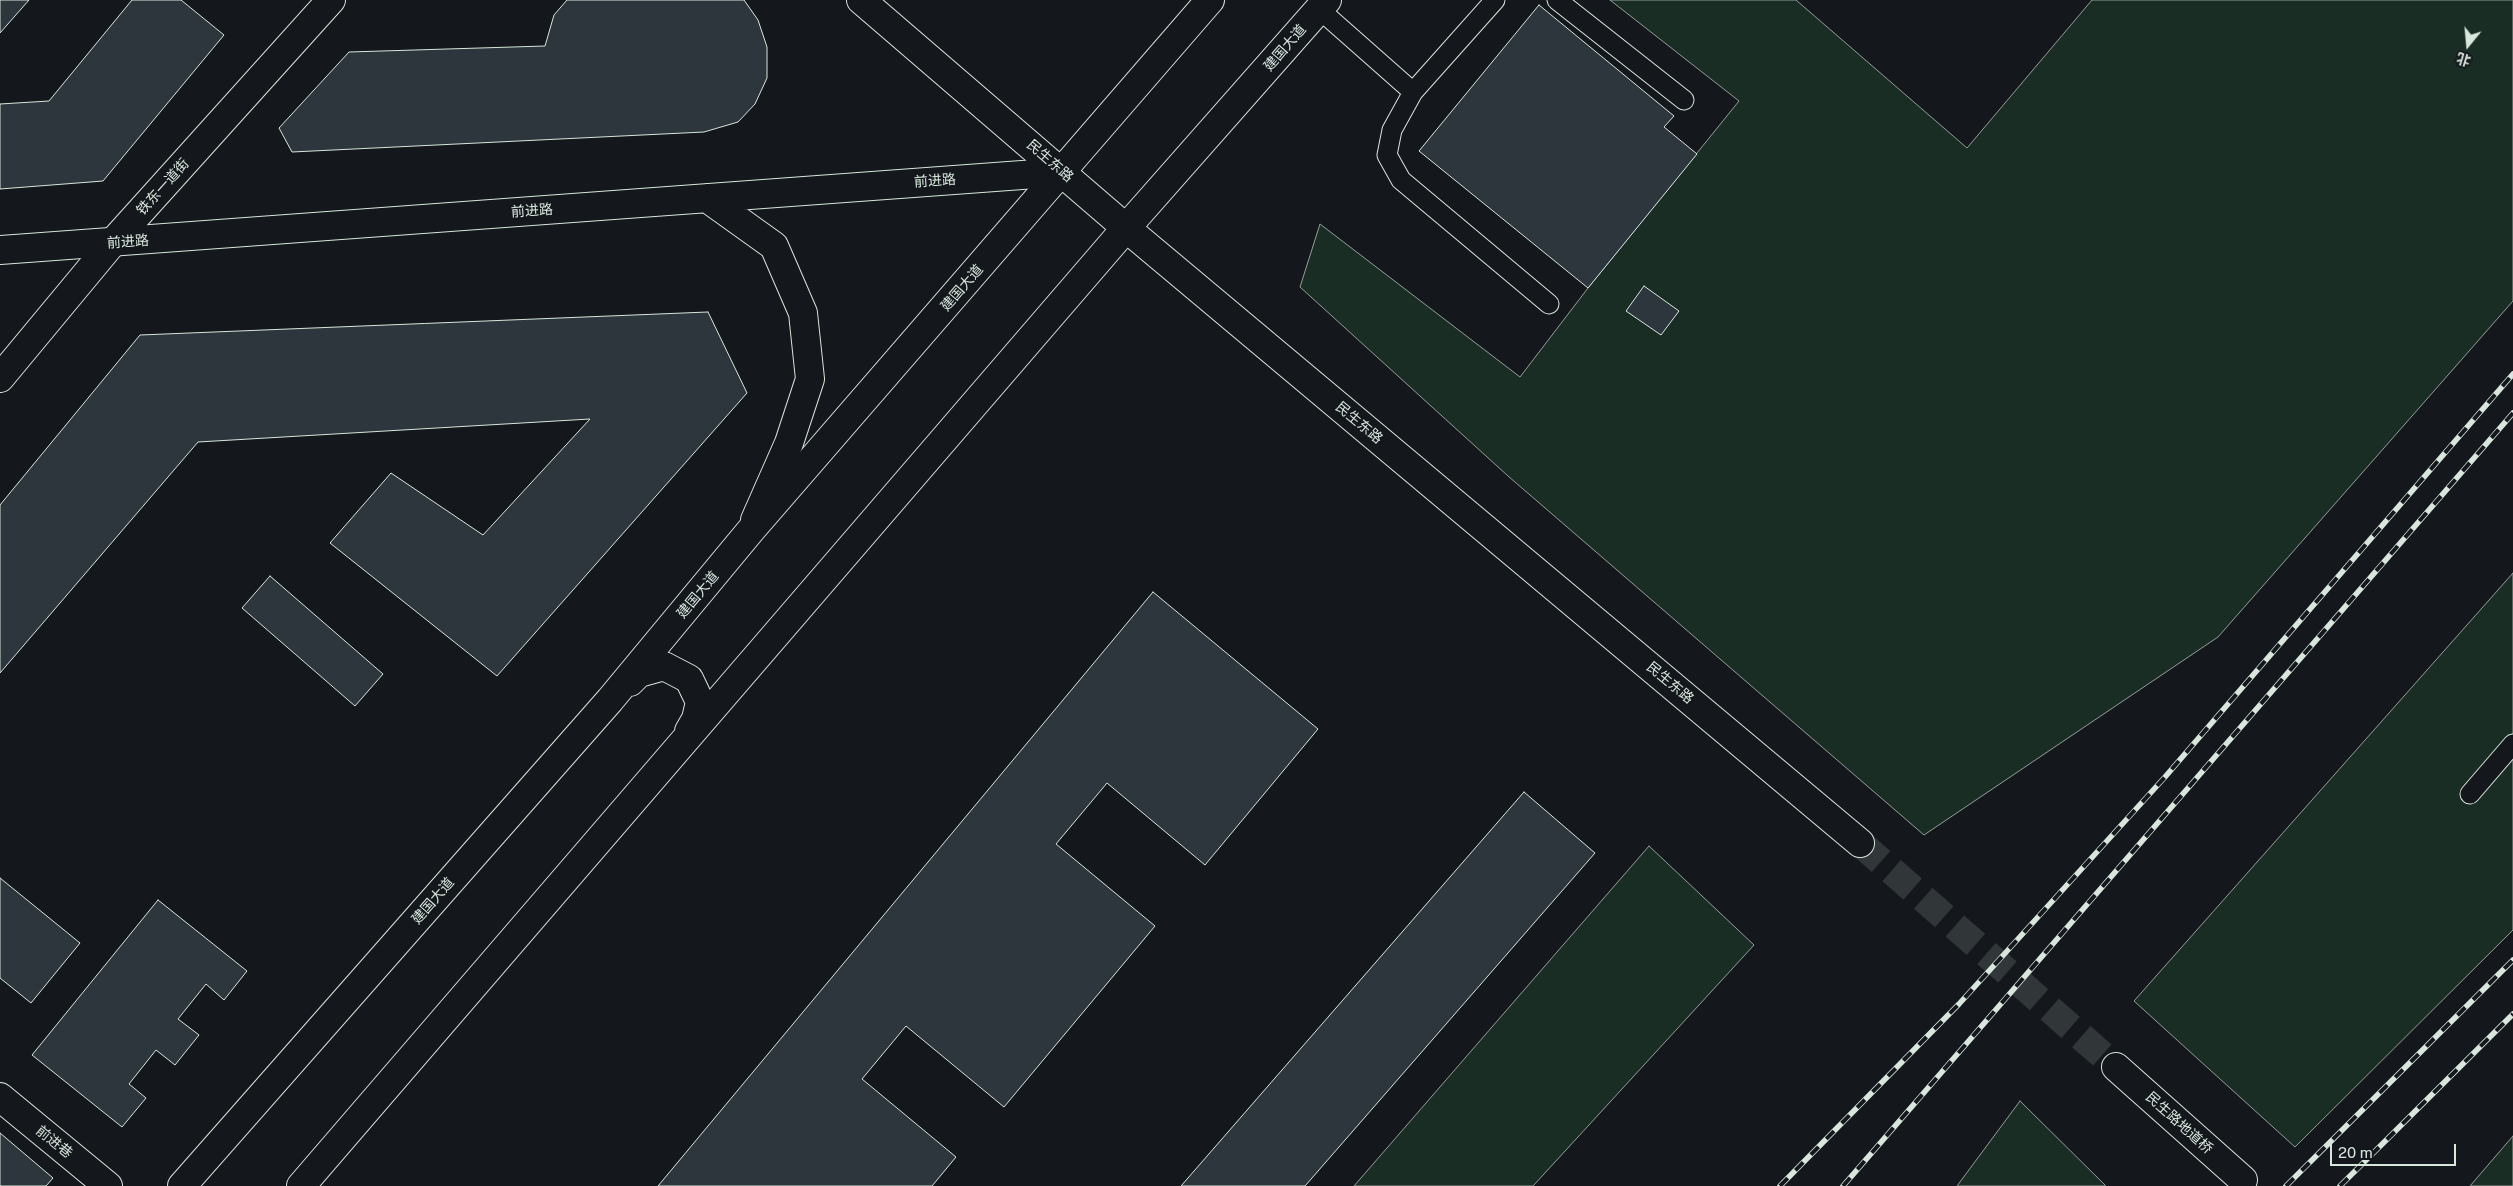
<!DOCTYPE html>
<html>
<head>
<meta charset="utf-8">
<style>
  body { margin:0 }
  #map { position:relative; width:2513px; height:1186px; overflow:hidden; background:#14181c; font-family:"Public Sans","Noto Sans SC",sans-serif }
  canvas { display:block }
  .north { position:absolute; left:2443px; top:20px; width:50px; height:50px; -webkit-text-stroke:4px #14181c; paint-order:stroke; rotate:197deg; font-size:14px; font-weight:700; line-height:20px; text-align:center; color:#d8e6dc }
  .north::after { content:''; display:block; margin:auto; width:18px; height:22px; background:#d8e6dc; clip-path:polygon(50% 0,100% 100%,50% 72%,0 100%) }
  .scale { position:absolute; left:2330px; top:1144px; width:126px; height:22px; box-sizing:border-box; border:2px solid #d8e6dc; border-top:0; padding-left:6px; font-size:15px; line-height:18px; white-space:nowrap; color:#d8e6dc; -webkit-text-stroke:4px #14181c; paint-order:stroke }
</style>
</head>
<body>
<div id="map">
<canvas width="2513" height="1186"></canvas>
<div class="north">北</div>
<div class="scale">20 m</div>
</div>
<script>
const context = document.querySelector('canvas').getContext('2d');
context.lineJoin = 'round';
function paint(path, color) { context.fillStyle = color; context.fill(path, 'evenodd'); }
const poly = rows => new Path2D(rows.map(r => 'M' + r).join(''));
function stroke(path, color, width, dash) { context.strokeStyle = color; context.lineWidth = width; context.lineCap = dash ? 'butt' : 'round'; context.setLineDash(dash || []); context.stroke(path); }
function label(font, color, halo, rows, align = 'center') {
  context.font = font + ' "Public Sans","Noto Sans SC",sans-serif'; context.lineWidth = 4; context.setLineDash([]); context.textBaseline = 'middle'; context.strokeStyle = halo; context.fillStyle = color; for (const [text, x, y, turn = 0] of rows) {
    context.save(); context.translate(x, y); context.rotate((+turn || 0) * Math.PI / 180); context.textAlign = isNaN(turn) ? turn : align; if (halo) context.strokeText(text, 0, 0); context.fillText(text, 0, 0); context.restore();
  }
}
const green = poly([
  [1610,0,1796,0,1967,148,2092,0,2513,0,2513,301,2218,637,1924,835,1508,476,1300,287,1320,224,1520,377,1588,288,1739,101,1610,0],
  [2513,573,2513,930,2295,1147,2134,1001,2513,573],
  [1649,846,1754,945,1533,1186,1354,1186,1649,846],
  [2020,1101,2106,1186,1957,1186,2020,1101],
  [2513,1136,2513,1186,2470,1186,2513,1136]
]);
paint(green, '#1a2d24');
stroke(green, '#939e99', 1);
const building = poly([
  [0,0,29,0,0,33,0,0],
  [132,0,181,0,224,35,103,181,0,189,0,104,49,101,132,0],
  [567,0,744,0,758,20,767,47,767,78,755,104,738,122,704,132,292,152,279,128,349,52,545,46,554,15,567,0],
  [1539,5,1674,116,1664,127,1697,154,1588,288,1419,151,1539,5],
  [1644,286,1679,311,1661,335,1626,311,1644,286],
  [708,312,747,393,497,676,330,543,391,473,483,535,590,419,198,442,0,673,0,505,140,335,708,312],
  [270,576,383,674,355,706,242,608,270,576],
  [1153,592,1318,729,1205,865,1107,783,1056,844,1155,926,1004,1107,906,1026,862,1079,956,1157,932,1186,658,1186,1153,592],
  [1524,792,1595,853,1305,1186,1181,1186,1524,792],
  [0,878,80,943,31,1003,0,978,0,878],
  [158,900,247,971,224,1000,206,984,178,1019,199,1035,175,1065,156,1050,129,1084,146,1098,122,1127,32,1055,158,900],
  [0,1133,53,1178,46,1186,0,1186,0,1133]
]);
paint(building, '#2c363c');
stroke(building, '#d8e6dc', 1);
stroke(poly([
  [1860,843,2116,1067]
]), '#313739', 28, [28, 14]);
const service = poly([
  [1495,0,1413,92,1392,130,1387,155,1401,180,1549,304],
  [1557,0,1684,100],
  [1319,9,1413,92],
  [2470,794,2513,744]
]);
const minor = poly([
  [0,378,112,243,331,0],
  [0,1097,108,1186]
]);
const secondary = poly([
  [861,0,1126,228,1860,843],
  [707,198,774,246,803,313,810,379,789,443,755,520],
  [0,250,1063,172],
  [2116,1067,2243,1180]
]);
const trunk = poly([
  [630,682,639,673,664,666,689,679,700,702,696,719,689,731],
  [182,1186,610,700,751,530,1210,0],
  [301,1186,1126,228,1327,0]
]);
stroke(service, '#d8e6dc', 21);
stroke(minor, '#d8e6dc', 30);
stroke(secondary, '#d8e6dc', 30);
stroke(trunk, '#d8e6dc', 30);
stroke(service, '#14181c', 19);
stroke(minor, '#14181c', 28);
stroke(secondary, '#14181c', 28);
stroke(trunk, '#14181c', 28);
const rail = poly([
  [1780,1186,1959,1004,2165,777,2513,374],
  [1843,1186,2513,413],
  [2286,1186,2513,960],
  [2340,1186,2513,1014]
]);
stroke(rail, '#d8e6dc', 5.5);
stroke(rail, '#14181c', 4, [11]);
label('14px', '#d8e6dc', '#14181c', [
  ["建国大道",1285,48,-49],
  ["民生东路",1050,161,41],
  ["前进路",935,181,-4],
  ["铁东一道街",163,187,-48],
  ["前进路",532,211,-4],
  ["前进路",128,242,-4],
  ["建国大道",962,288,-49],
  ["民生东路",1359,423,40],
  ["建国大道",698,595,-50],
  ["民生东路",1670,683,40],
  ["建国大道",433,901,-49],
  ["民生路地道桥",2179,1123,42],
  ["前进巷",54,1142,39]
]);
</script>
</body>
</html>
